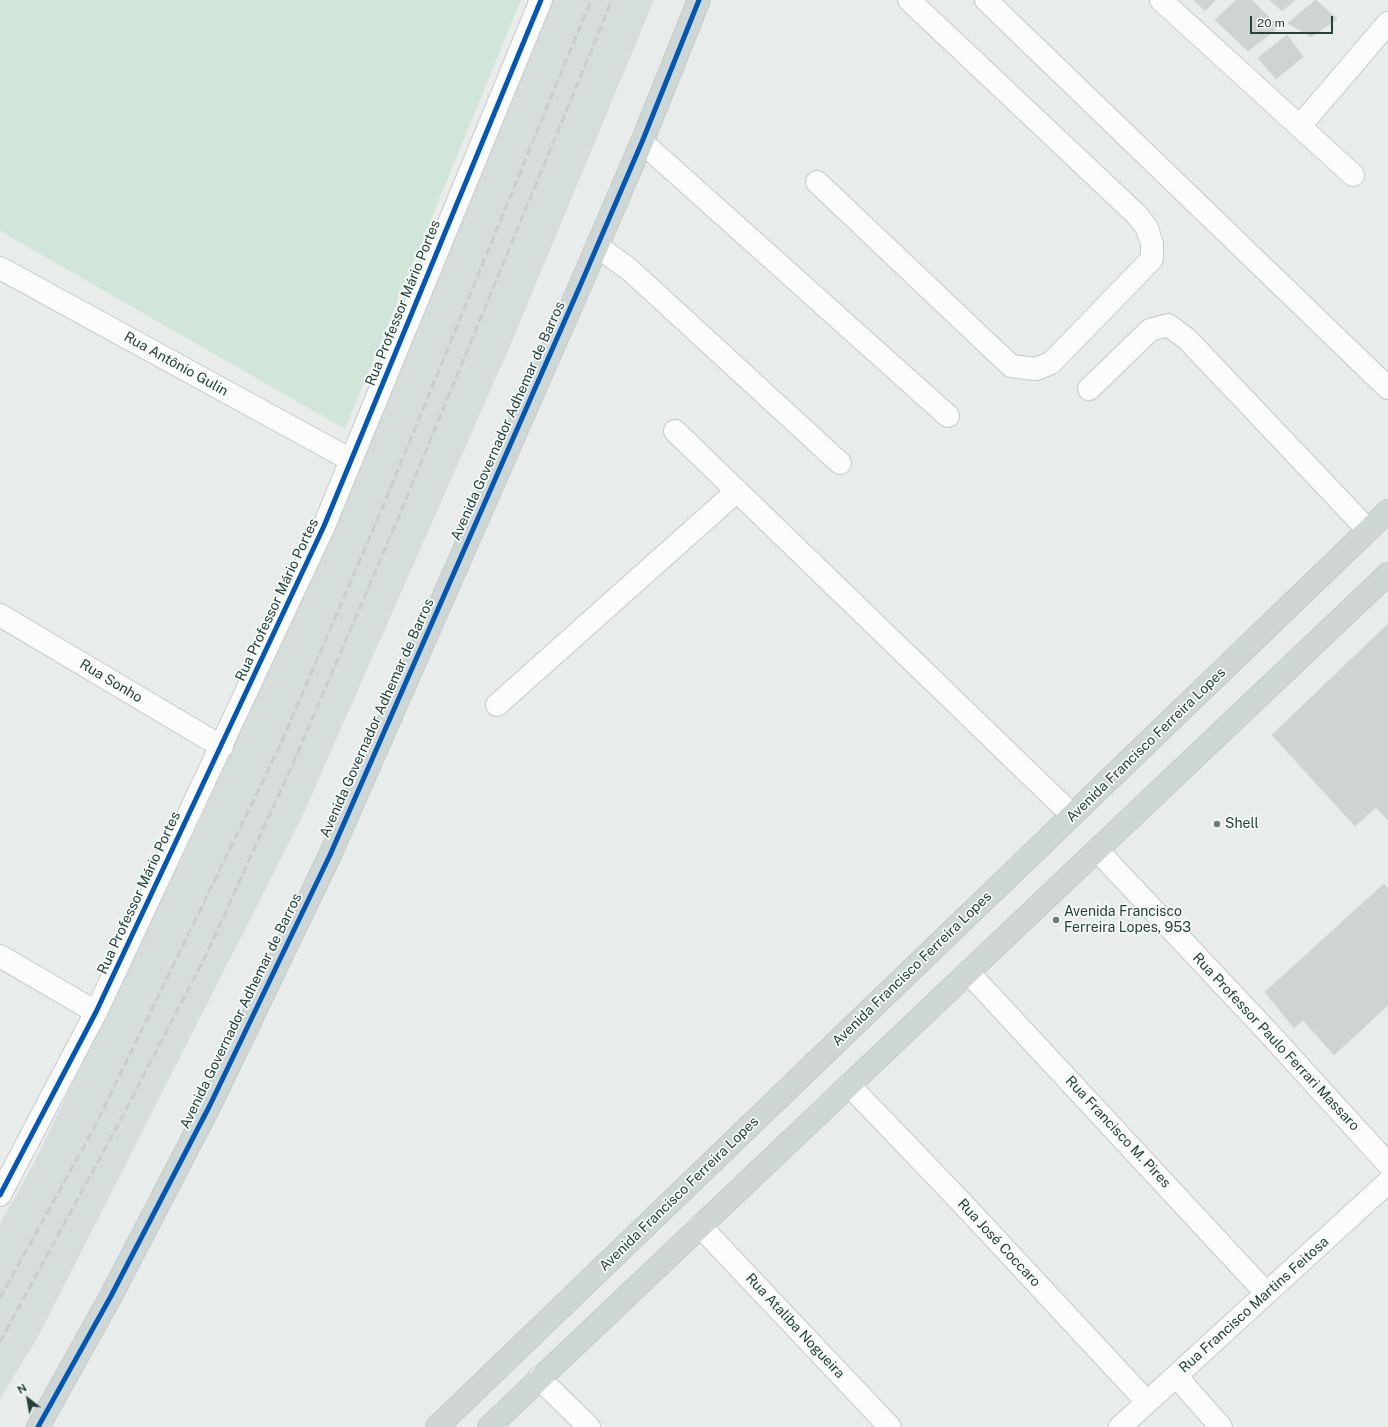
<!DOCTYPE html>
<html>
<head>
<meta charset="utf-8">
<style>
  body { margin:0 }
  #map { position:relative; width:1388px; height:1427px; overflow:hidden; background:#e8edeb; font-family:"Public Sans",sans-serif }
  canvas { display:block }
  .north { position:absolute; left:8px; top:1379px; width:40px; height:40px; -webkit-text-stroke:3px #f7fbf9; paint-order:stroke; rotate:329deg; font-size:11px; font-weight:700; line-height:16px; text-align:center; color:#24423a }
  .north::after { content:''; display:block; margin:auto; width:14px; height:18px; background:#24423a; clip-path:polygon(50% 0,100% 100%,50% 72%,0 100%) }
  .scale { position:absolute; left:1250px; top:16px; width:83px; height:18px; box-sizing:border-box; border:2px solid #24423a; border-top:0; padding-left:5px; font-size:12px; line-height:14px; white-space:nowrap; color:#24423a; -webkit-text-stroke:3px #f7fbf9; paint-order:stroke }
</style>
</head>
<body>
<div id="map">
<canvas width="1388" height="1427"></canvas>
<div class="north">N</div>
<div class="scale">20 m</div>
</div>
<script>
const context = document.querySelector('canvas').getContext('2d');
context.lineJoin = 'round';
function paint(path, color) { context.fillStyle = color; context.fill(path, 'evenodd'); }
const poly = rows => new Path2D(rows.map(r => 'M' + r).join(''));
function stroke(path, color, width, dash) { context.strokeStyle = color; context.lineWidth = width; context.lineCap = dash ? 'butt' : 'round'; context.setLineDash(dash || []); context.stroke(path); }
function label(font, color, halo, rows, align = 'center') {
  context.font = font + ' "Public Sans",sans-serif'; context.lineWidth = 3.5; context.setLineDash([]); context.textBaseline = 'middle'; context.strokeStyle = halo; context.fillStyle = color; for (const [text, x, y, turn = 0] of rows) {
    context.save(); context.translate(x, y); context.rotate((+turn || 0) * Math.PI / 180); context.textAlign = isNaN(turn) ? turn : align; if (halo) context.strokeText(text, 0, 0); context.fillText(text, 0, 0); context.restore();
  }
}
paint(poly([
  [551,0,654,0,510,346,301,819,38,1337,0,1399,0,1224,37,1157,204,811,299,601]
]), '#d6dedb');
paint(poly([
  [0,0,521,0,345,429,0,231]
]), '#d1e6d8');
const building = poly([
  [1194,0,1215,0,1205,11,1194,0],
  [1236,0,1252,0,1279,27,1248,51,1215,20,1236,0],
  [1270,0,1295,0,1282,11,1270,0],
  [1316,0,1337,19,1311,37,1288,23,1316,0],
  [1287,35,1303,57,1276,79,1258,58,1287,35],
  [1388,624,1388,820,1376,807,1355,826,1272,735,1388,624],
  [1384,884,1388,889,1388,1005,1334,1055,1303,1020,1294,1028,1265,992,1384,884]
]);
paint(building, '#cfd4d2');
stroke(building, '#d1d6d4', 1);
const minor = poly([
  [986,0,1388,388],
  [1161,0,1353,175],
  [1300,126,1388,23],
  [642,142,948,416],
  [817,182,1011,366,1036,369,1051,363,1152,259,1152,244,1147,228,1137,215,909,0],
  [597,246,630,270,840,463],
  [0,268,351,460],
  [1089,389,1150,330,1168,325,1187,339,1368,530],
  [675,431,1072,815],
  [0,615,222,747],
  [497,705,737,491],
  [1097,850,1266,1030,1388,1164],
  [0,956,96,1012],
  [968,972,1266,1293],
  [849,1085,963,1204,1147,1402],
  [0,1195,96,1012,324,526,541,0],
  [700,1226,890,1427],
  [1176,1376,1221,1427],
  [539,1378,589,1427],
  [1120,1427,1388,1182]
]);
const major = poly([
  [38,1427,111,1296,210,1105,330,855,580,286,642,142,699,0],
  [437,1427,1388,511],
  [489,1427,1388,574]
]);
stroke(minor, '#c5cac8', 24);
stroke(major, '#c3ccc9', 24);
stroke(minor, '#fcfcfc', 22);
stroke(major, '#cfd7d5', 22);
stroke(poly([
  [0,1298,94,1128,278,750,384,504,591,0],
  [0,1342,120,1121,206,955,295,759,399,516,612,0]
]), '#c9cdcc', 3, [8, 4]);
stroke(poly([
  [0,1195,96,1012,324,526,541,0],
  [38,1427,111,1296,210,1105,330,855,580,286,642,142,699,0]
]), '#0057b8', 5);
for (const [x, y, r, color] of [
  [1217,824,4,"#697e78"],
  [1056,920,4,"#697e78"]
]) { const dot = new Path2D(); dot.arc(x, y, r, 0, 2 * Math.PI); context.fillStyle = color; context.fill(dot); stroke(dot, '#f7fbf9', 1.5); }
label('14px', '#24423a', '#f7fbf9', [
  ["Rua Professor Mário Portes",403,303,-68],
  ["Rua Antônio Gulin",176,364,29],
  ["Avenida Governador Adhemar de Barros",508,421,-66],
  ["Rua Professor Mário Portes",277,600,-65],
  ["Rua Sonho",111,681,31],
  ["Avenida Governador Adhemar de Barros",377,718,-66],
  ["Avenida Francisco Ferreira Lopes",1146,745,-44],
  ["Rua Professor Mário Portes",139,893,-65],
  ["Avenida Francisco Ferreira Lopes",912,969,-44],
  ["Avenida Governador Adhemar de Barros",241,1011,-64],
  ["Rua Professor Paulo Ferrari Massaro",1276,1042,47],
  ["Rua Francisco M. Pires",1118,1132,47],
  ["Avenida Francisco Ferreira Lopes",679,1194,-44],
  ["Rua José Coccaro",999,1243,47],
  ["Rua Francisco Martins Feitosa",1254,1305,-42],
  ["Rua Ataliba Nogueira",795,1326,47]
]);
label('14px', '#24423a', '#f7fbf9', [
  ["Shell",1225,824],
  ["Avenida Francisco",1064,912],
  ["Ferreira Lopes, 953",1064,928]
], 'left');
</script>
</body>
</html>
